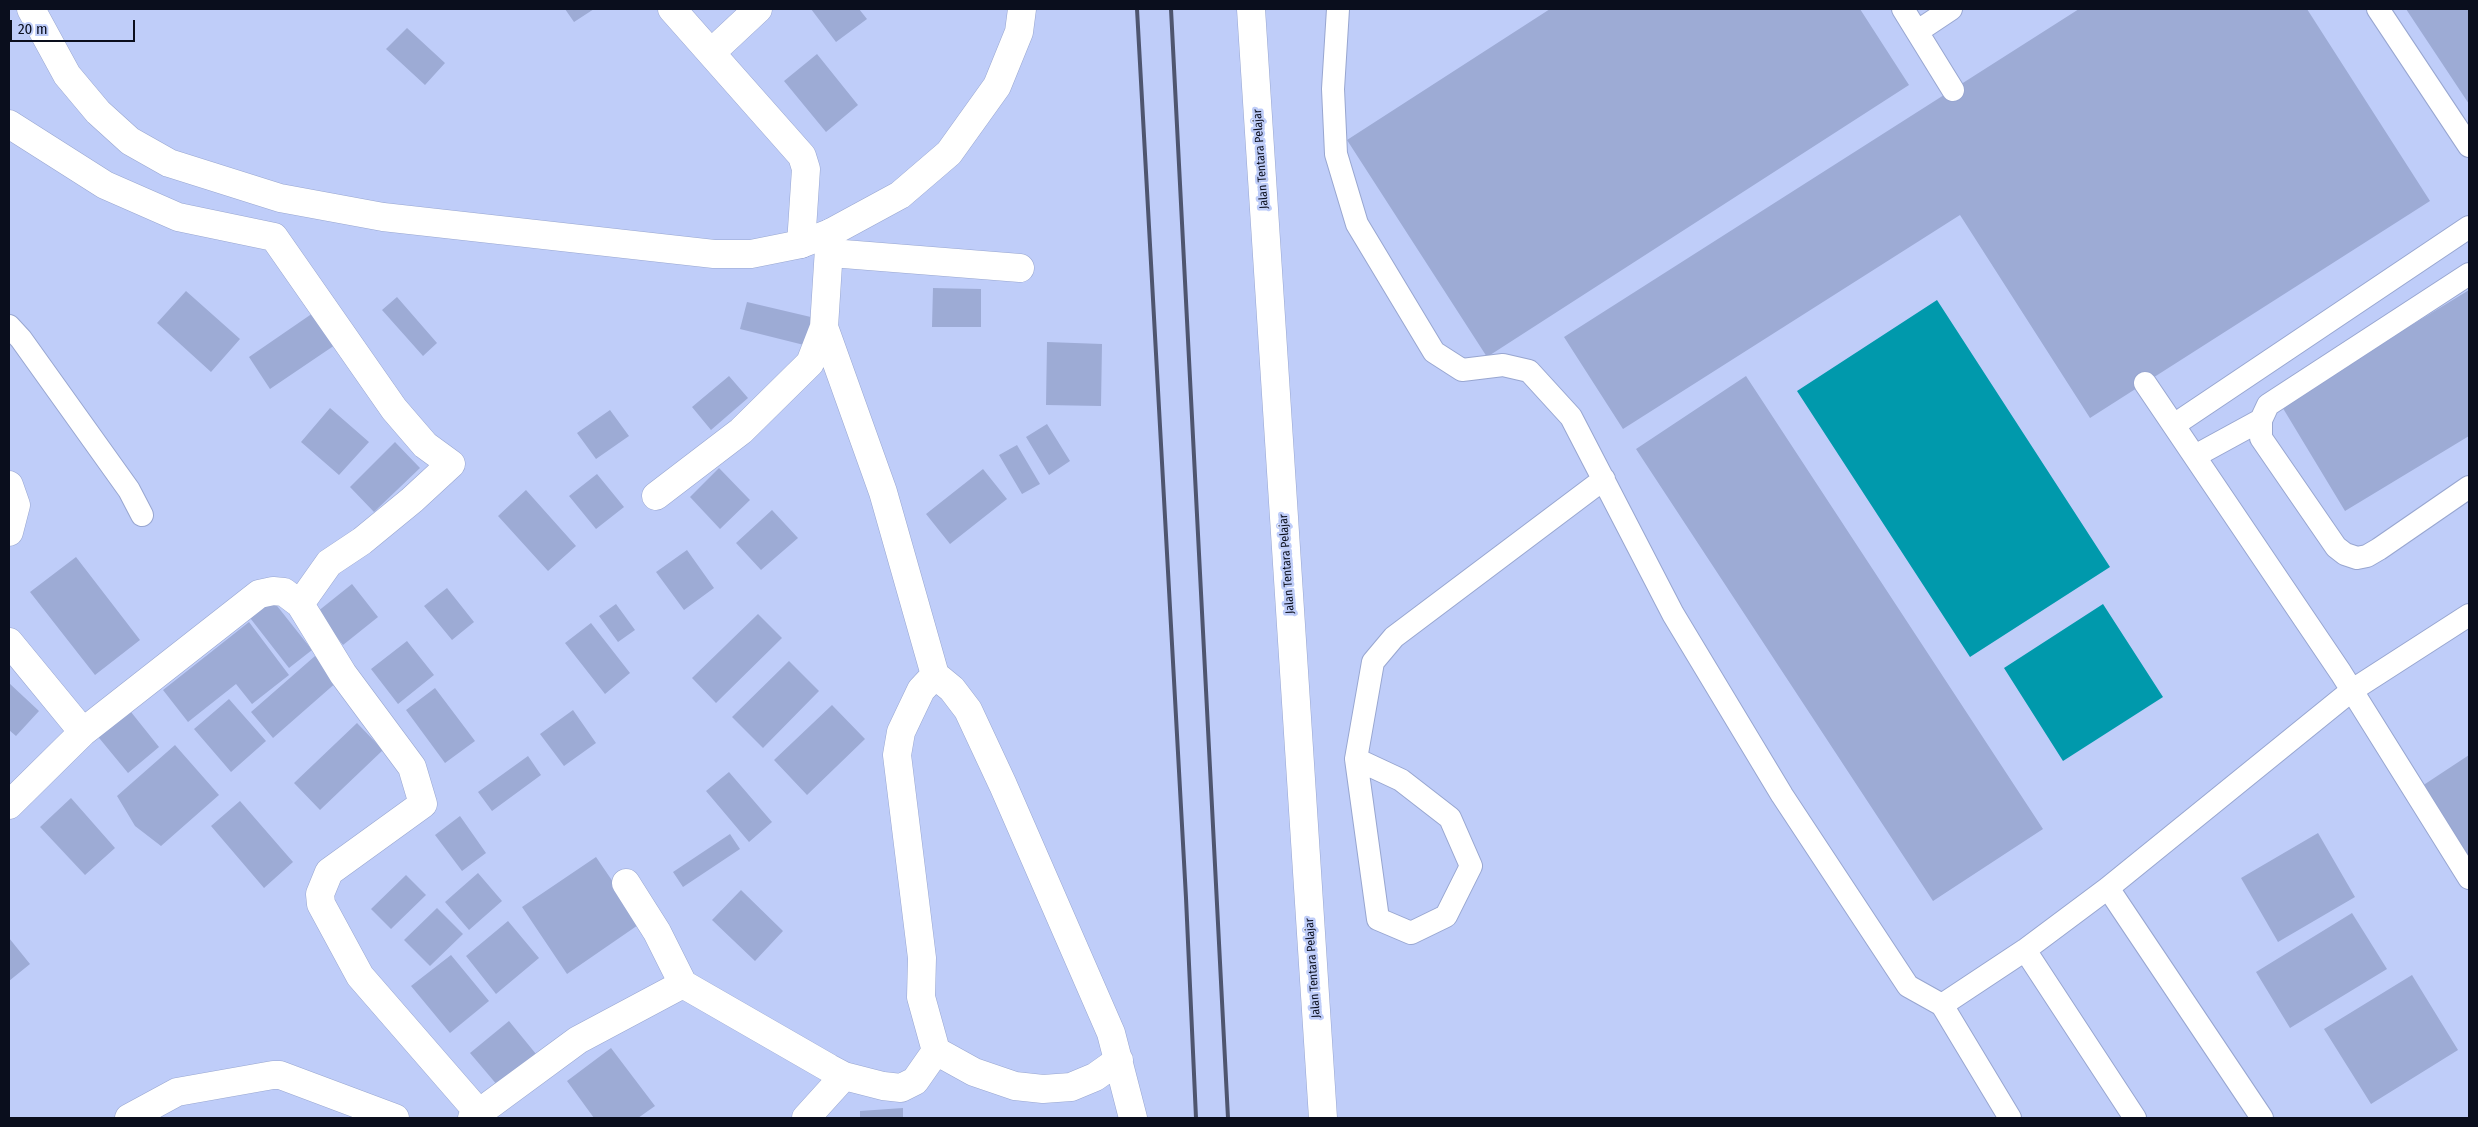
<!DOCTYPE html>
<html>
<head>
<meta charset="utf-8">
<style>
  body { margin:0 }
  #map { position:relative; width:2478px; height:1127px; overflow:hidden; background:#bfcdf9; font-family:"Fira Sans Condensed",sans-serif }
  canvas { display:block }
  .frame { position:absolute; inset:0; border:10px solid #0a0e1d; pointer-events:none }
  .scale { position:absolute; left:10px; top:20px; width:125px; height:22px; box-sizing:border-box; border:2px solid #0a0e1d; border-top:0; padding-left:6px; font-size:15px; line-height:18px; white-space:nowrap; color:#0a0e1d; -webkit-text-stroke:4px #bfcdf9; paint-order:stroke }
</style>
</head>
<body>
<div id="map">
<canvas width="2478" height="1127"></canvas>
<div class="frame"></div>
<div class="scale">20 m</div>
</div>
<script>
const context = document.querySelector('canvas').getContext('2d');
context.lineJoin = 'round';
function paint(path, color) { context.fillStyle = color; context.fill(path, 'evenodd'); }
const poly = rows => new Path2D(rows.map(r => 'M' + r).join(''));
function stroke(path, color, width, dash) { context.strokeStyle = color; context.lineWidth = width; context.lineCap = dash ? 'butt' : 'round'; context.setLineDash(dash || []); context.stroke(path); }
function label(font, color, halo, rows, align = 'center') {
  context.font = font + ' "Fira Sans Condensed",sans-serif'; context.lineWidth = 5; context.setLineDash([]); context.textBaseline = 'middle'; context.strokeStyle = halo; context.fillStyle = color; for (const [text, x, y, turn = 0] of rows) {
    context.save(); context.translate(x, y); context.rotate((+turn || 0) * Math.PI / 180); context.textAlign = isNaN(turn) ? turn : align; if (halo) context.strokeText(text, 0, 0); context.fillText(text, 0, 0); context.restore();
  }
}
paint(poly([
  [1937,300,2110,567,1970,657,1797,391],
  [2103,604,2163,697,2063,761,2004,668]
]), '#0099ac');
paint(poly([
  [565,9,594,9,574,22],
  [811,9,859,9,867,19,836,42],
  [1550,9,1860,9,1909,85,1487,357,1347,140],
  [2079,9,2307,9,2430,201,2090,418,1960,215,1623,429,1564,337],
  [2406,9,2469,9,2469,104],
  [407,28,445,63,425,85,386,49],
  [817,54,858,105,826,132,784,81],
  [933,288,981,289,981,327,932,327],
  [2469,290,2469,436,2345,511,2281,405],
  [186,291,240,339,211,372,157,323],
  [397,297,437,343,423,356,382,310],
  [747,302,815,318,808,346,740,329],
  [313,313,335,345,270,389,249,357],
  [1047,342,1102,344,1101,406,1046,405],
  [729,376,748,398,711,430,692,407],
  [1746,376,2043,829,1933,901,1636,449],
  [330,408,369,442,339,475,301,442],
  [610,410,629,436,596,459,577,433],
  [1047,424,1070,461,1049,475,1026,437],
  [395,442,420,468,374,512,350,487],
  [1017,445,1040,484,1022,494,999,455],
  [719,468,750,500,720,529,690,497],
  [983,469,1007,499,950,544,926,514],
  [597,474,624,507,596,529,569,496],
  [526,490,576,546,548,571,498,516],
  [772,510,798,538,761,570,736,543],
  [687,550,714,588,684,610,656,572],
  [76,557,140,640,95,675,30,592],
  [352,584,378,617,343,645,317,612],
  [447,588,474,622,452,640,424,606],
  [270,597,312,650,289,668,247,614],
  [616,604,635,630,618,642,599,616],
  [758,614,782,638,716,703,692,678],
  [249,622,289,675,252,704,236,684,188,722,163,690],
  [591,623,630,673,605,694,565,643],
  [407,641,434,675,398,704,371,669],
  [315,656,338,681,273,738,251,712],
  [789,661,819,691,763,748,732,717],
  [9,683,39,711,16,736,9,730],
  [435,688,475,741,445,763,406,710],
  [229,699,266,741,231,772,194,729],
  [832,705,865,739,807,795,774,760],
  [127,707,159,747,128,773,95,733],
  [573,710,596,743,564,766,540,734],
  [357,723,383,750,320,810,294,783],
  [175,745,219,795,161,846,135,826,117,796],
  [2469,755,2469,865,2419,788],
  [528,756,541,775,492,811,478,792],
  [729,772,772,822,749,842,706,791],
  [71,798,115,848,85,875,40,827],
  [240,801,293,862,264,888,211,826],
  [460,816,486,853,462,871,435,835],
  [2318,833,2355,897,2278,942,2241,878],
  [730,834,740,849,683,887,673,872],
  [596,857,641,923,567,974,522,907],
  [478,873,502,901,469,930,445,902],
  [406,875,426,895,391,929,371,909],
  [741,890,783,931,755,961,712,920],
  [437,908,463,934,430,966,404,940],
  [2352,913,2387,969,2290,1028,2256,972],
  [508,921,539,958,496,994,466,956],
  [9,938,30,964,9,981],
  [451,955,489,1001,450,1033,411,986],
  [2412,975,2458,1050,2371,1104,2324,1029],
  [509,1021,536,1054,498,1086,470,1053],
  [611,1048,655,1106,638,1118,594,1118,567,1081],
  [903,1108,903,1118,860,1118,860,1111]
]), '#9dabd5');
const service = poly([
  [1338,9,1333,89,1336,154,1357,224,1434,352,1462,370,1503,365,1529,371,1571,417,1673,614,1782,795,1908,986,1942,1005,2025,950,2108,888,2351,691,2469,615],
  [1903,9,1953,90],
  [2378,9,2469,146],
  [1918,31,1951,9],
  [2469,274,2268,405,2261,420,2261,438,2336,547,2345,554,2357,558,2367,556,2379,549,2469,487],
  [9,326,21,339,129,490,142,515],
  [2145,383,2341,673,2469,878],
  [2174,425,2469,227],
  [2195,456,2261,420],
  [1356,759,1401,780,1450,818,1471,866,1446,916,1411,933,1378,919,1356,759,1373,662,1394,637,1604,479],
  [2108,888,2262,1118],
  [2025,950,2135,1118],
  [1942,1005,2010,1118]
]);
const minor = poly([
  [672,9,802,156,806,169,801,244],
  [712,52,758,9],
  [9,124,105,185,178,217,274,237,394,409,425,445,451,464,412,500,362,541,329,563,300,604],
  [831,253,1020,268],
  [824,327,883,492,935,675,952,689,968,710,1003,785,1111,1033,1133,1118],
  [9,485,16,505,9,532],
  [656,496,741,431,810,363,824,327,830,233],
  [9,642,83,732,259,594,273,591,284,592,300,604,343,674,412,767,423,804,329,872,320,894,321,904,360,976,479,1113],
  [935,675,921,690,910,713,901,732,897,755,922,958,921,997,936,1051,974,1072,1015,1086,1043,1089,1071,1087,1095,1077,1119,1060],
  [9,805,83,732],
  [626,883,657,932,683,984],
  [129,1118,177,1092,273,1075,280,1075,395,1118],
  [472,1118,578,1040,683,984,829,1068,844,1076,883,1086,901,1088,915,1081,936,1051],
  [806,1118,844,1076]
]);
const tertiary = poly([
  [1251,9,1323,1118]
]);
const trunk = poly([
  [31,9,67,75,98,112,130,141,169,163,280,198,383,217,714,254,751,254,801,244,830,233,900,195,949,153,997,86,1019,32,1022,9]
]);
stroke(service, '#98a6d0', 24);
stroke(minor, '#98a6d0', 29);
stroke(tertiary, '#98a6d0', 29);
stroke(trunk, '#98a6d0', 29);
stroke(service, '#fff', 22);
stroke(minor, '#fff', 28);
stroke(tertiary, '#fff', 28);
stroke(trunk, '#fff', 28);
stroke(poly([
  [1137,9,1186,898,1196,1118],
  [1171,9,1228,1118]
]), '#4e556f', 4);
label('12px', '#0a0e1d', '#bfcdf9', [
  ["Jalan Tentara Pelajar",1261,159,-94],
  ["Jalan Tentara Pelajar",1287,564,-94],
  ["Jalan Tentara Pelajar",1313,968,-94]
]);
</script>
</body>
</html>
